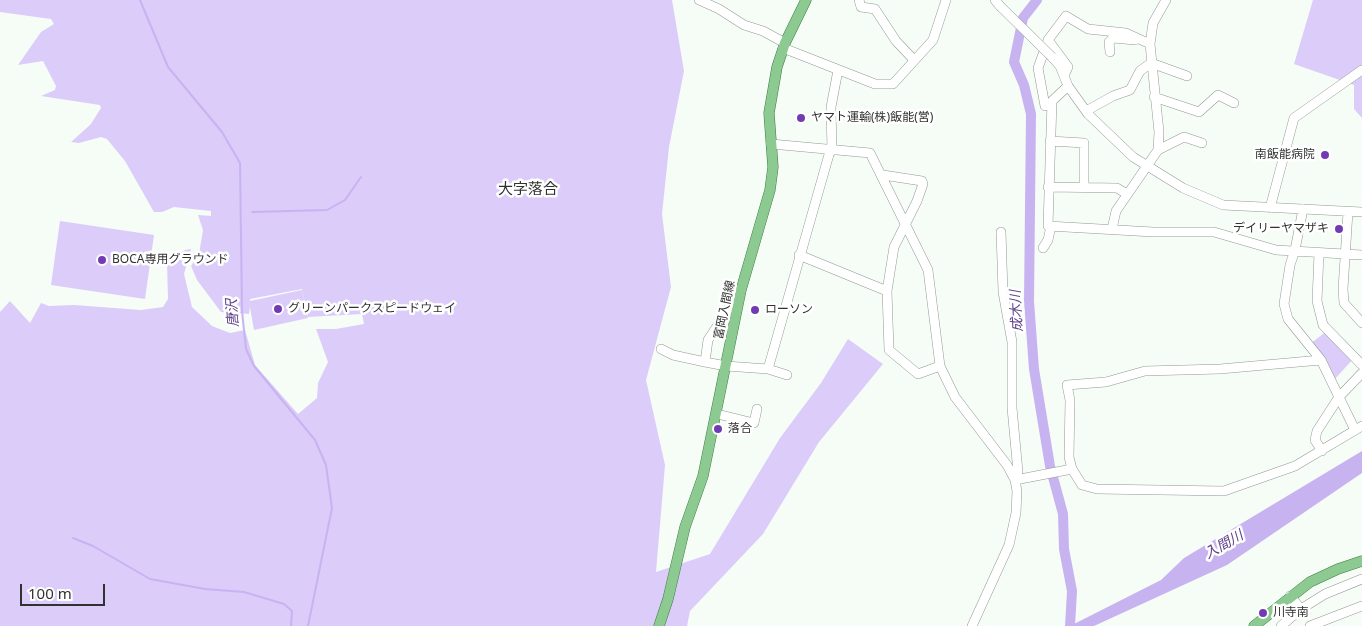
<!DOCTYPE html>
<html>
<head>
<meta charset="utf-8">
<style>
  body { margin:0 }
  #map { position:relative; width:1362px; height:626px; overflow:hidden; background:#f6fdf6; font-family:"Noto Sans",sans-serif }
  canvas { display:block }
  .scale { position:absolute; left:20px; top:584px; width:85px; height:22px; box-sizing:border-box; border:2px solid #303230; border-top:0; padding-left:6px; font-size:15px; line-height:18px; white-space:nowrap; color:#303230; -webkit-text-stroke:4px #fff; paint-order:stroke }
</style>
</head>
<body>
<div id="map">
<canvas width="1362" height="626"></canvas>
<div class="scale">100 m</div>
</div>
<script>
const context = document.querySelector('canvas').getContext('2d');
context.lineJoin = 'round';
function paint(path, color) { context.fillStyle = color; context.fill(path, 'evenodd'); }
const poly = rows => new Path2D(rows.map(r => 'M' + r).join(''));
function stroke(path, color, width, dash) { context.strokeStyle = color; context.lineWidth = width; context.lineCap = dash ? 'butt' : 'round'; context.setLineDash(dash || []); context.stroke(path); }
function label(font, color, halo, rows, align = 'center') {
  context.font = font + ' "Noto Sans","Noto Sans JP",sans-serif'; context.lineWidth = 5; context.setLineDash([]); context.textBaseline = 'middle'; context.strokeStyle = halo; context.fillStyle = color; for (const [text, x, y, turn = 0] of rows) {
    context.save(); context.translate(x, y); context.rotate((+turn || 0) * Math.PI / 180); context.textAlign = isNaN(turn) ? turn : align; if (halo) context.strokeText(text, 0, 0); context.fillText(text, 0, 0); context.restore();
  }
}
paint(poly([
  [0,0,672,0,684,71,669,147,662,214,671,287,646,380,665,465,656,572,710,554,780,438,821,383,848,339,883,364,819,442,763,534,690,611,687,626,0,626,0,312,10,301,30,323,41,303,49,306,74,305,141,310,163,307,168,299,167,261,185,250,191,249,184,274,192,307,212,326,230,333,245,330,255,365,298,414,317,398,318,383,328,362,316,329,336,329,364,324,362,314,308,317,302,289,250,299,250,301,302,290,308,318,254,330,250,307,249,314,221,312,197,280,191,266,199,254,203,230,198,215,211,216,211,211,174,207,162,212,154,212,125,161,107,139,101,137,79,143,71,142,91,124,101,108,100,105,41,96,55,90,56,86,43,61,18,65,41,32,54,24,51,19,0,12],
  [1313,0,1362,0,1362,118,1354,109,1354,85,1294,64],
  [60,221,154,235,145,299,51,285],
  [1327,331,1354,358,1334,380,1310,344]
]), '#dbccfa');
paint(poly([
  [1362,451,1362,473,1227,565,1094,626,1070,626,1161,580,1184,558]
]), '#c8b3f1');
stroke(poly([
  [140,0,168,67,222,132,240,163,242,311,246,349,254,366,315,440,326,465,332,508,308,626],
  [252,212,327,210,345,200,361,177],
  [73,538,93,546,150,579,205,589,244,592,284,604,292,611,291,626]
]), '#c8b3f1', 2);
stroke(poly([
  [1037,0,1023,18,1014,62,1024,85,1031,114,1029,301,1034,369,1050,466,1063,514,1064,549,1072,591,1070,626]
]), '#c8b3f1', 10);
const minor = poly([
  [699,0,719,9,744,25,763,31,785,43],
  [859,0,861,7,875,9,896,41,914,60],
  [995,0,1000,6],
  [783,48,875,84,893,84,933,40,946,0],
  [1110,52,1109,42,1113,38,1135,40],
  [1052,57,1060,66,1068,86,1088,114,1133,157,1183,188,1223,205,1362,212],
  [1064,76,1068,67,1048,40,1066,16,1088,29,1126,33,1150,44],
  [1068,86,1052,101,1048,226,1153,232,1214,232,1276,250,1362,255],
  [1154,97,1199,112,1218,95,1234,103],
  [1045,106,1038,68,1047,43],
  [1086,111,1113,96,1130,90,1140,71,1151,63,1187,76],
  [1050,141,1084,143,1084,187],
  [771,144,870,153,928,270,940,366,955,397,1007,465,1015,480,1017,491,1016,513,1009,545,972,626],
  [1158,150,1184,137,1202,143],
  [832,151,831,107,838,70],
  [883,175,922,181,923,184,917,201,894,247,887,291,889,350,918,374,940,366],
  [1048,187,1117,188,1127,194],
  [1270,208,1294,118,1362,70],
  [1303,209,1295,250,1290,265,1284,304,1288,319,1321,360,1355,430],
  [1348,212,1343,289,1344,303,1362,323],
  [1112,229,1116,211,1158,150,1159,132,1150,44,1153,23,1166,0],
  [1001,232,1003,292,1012,342,1012,408,1018,472,1015,480],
  [1043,248,1048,240,1051,226],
  [1319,253,1317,301,1323,325,1362,365],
  [799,255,887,291],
  [661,349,673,355,705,362,726,366,768,369,787,375],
  [705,362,708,340,728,310,733,298,741,290],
  [768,369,830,151],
  [717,414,754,423,757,409],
  [1322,451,1315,440,1317,431,1339,397,1362,373],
  [1072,469,1069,457,1070,400,1067,385,1106,382,1145,371,1220,369,1321,360],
  [1015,480,1072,469,1082,485,1097,489,1224,491,1295,466,1362,426],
  [1301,609,1325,594,1362,579],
  [1281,626,1301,609,1290,596],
  [1310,626,1362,606]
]);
const major = poly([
  [659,626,668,599,685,527,703,476,741,290,770,190,773,167,769,113,777,67,785,43,806,0],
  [1254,626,1310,582,1338,569,1362,561]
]);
stroke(minor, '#929992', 10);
stroke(major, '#3b7d41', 11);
stroke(minor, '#fff', 9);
stroke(major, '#8dca92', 10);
const minorBridge = poly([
  [1000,6,1052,57]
]);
stroke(minorBridge, '#929992', 10, []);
stroke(minorBridge, '#fff', 9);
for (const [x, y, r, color] of [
  [801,118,5,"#713cb3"],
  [1325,155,5,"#713cb3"],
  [1339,229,5,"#713cb3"],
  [102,260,5,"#713cb3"],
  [278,309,5,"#713cb3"],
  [755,310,5,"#713cb3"],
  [718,429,5,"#713cb3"],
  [1263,613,5,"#713cb3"]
]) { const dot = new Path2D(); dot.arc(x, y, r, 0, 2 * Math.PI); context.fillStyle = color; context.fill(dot); stroke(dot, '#fff', 2); }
label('12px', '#303230', '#fff', [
  ["ヤマト運輸(株)飯能(営)",811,118],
  ["南飯能病院",1315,155,"right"],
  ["デイリーヤマザキ",1329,229,"right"],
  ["BOCA専用グラウンド",112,260],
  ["グリーンパークスピードウェイ",288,309],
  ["ローソン",765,310],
  ["落合",728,429],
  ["川寺南",1273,613]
], 'left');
label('12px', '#303230', '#fff', [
  ["富岡入間線",725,310,-78]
]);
label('italic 14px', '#5f428b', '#fff', [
  ["成木川",1017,311,-93],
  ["唐沢",233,313,-94],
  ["入間川",1224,545,-30]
]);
label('15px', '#303230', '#fff', [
  ["大字落合",528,190]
]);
</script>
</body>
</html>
